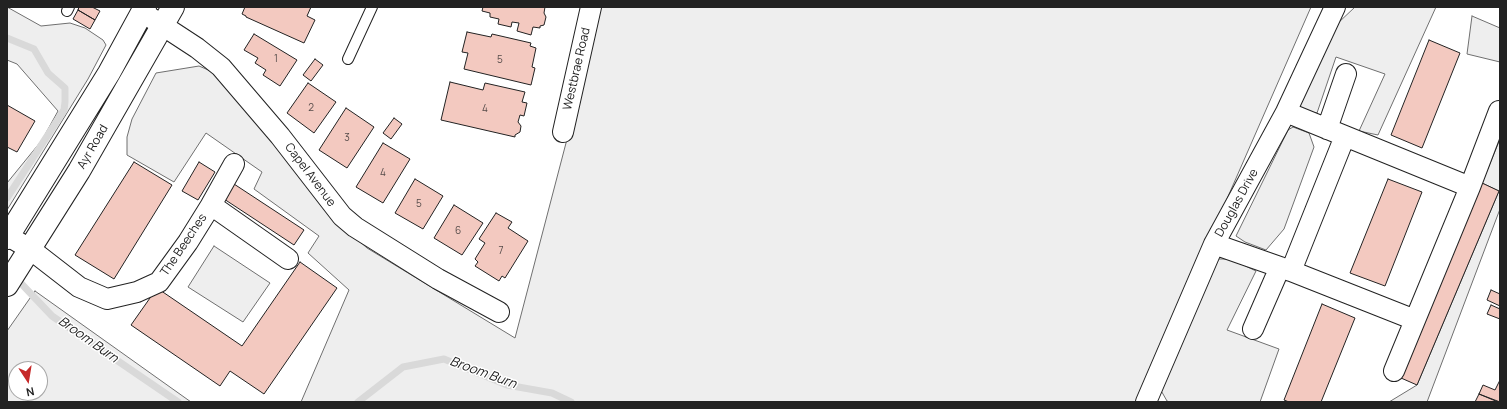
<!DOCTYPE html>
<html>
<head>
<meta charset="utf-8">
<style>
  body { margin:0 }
  #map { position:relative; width:1507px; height:409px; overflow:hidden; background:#fff; font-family:Manrope,sans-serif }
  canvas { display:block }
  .frame { position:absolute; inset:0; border:8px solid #222; pointer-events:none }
  .north { position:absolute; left:8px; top:361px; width:40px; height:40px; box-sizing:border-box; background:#fff; border:1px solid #a7a7a7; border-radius:50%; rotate:168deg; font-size:11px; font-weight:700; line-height:16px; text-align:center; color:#222 }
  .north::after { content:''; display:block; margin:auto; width:14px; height:18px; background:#c62828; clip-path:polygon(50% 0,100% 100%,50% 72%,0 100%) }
</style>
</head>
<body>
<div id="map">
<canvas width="1507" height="409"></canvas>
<div class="frame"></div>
<div class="north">N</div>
</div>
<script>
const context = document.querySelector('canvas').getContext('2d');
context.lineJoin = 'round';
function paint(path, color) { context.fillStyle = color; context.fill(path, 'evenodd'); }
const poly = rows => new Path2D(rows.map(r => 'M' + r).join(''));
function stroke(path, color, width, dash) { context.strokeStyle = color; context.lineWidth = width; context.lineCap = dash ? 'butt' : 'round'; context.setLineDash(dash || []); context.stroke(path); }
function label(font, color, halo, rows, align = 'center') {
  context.font = font + ' Manrope,sans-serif'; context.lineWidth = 3; context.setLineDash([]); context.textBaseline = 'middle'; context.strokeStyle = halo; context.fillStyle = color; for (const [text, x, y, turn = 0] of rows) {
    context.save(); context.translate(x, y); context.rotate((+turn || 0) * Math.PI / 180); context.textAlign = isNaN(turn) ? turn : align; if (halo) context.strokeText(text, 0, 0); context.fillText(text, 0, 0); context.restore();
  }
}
const green = poly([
  [7,7,41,26,70,23,85,28,103,40,106,45,88,79,7,210,7,183,42,140,58,111,17,64,7,60,7,7],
  [599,7,1311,7,1138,402,301,402,349,290,308,253,319,236,254,189,262,172,206,133,174,182,127,155,127,137,132,119,156,73,199,66,213,72,263,126,323,208,367,248,515,338,566,143,599,7],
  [1355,7,1436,7,1378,135,1359,131,1385,74,1336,57,1317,113,1301,111,1299,105,1337,24,1355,7],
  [1472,16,1500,28,1500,62,1467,54,1472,16],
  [1293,127,1309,133,1314,147,1284,229,1266,250,1245,242,1236,236,1288,130,1293,127],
  [1500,139,1500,209,1427,402,1389,402,1417,385,1499,191,1482,183,1500,139],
  [214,246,270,283,243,322,188,287,214,246],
  [1218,259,1231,259,1256,271,1227,330,1279,349,1260,402,1169,402,1167,401,1159,387,1218,259],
  [35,291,191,402,7,402,7,331,35,291],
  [16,369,40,369,40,393,16,393,16,369]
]);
paint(green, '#eee');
stroke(green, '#6f6f6f', 1);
stroke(poly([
  [7,38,34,49,48,73,65,88,65,102,64,110,7,198],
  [15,277,52,316,178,402],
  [358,402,403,367,444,359,507,385,552,393,571,402]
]), '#d9d9d9', 7);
const building = poly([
  [79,7,92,7,100,11,95,20,78,10,79,7],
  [245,7,311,7,307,16,315,20,304,43,246,17,246,16,242,14,245,7],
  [483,7,545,7,544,13,546,17,544,25,540,26,540,28,533,27,531,35,517,31,519,23,512,22,511,27,498,24,499,19,490,17,490,13,482,11,483,7],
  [78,10,95,20,90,29,73,19,78,10],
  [467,32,491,37,492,34,531,43,530,46,536,48,532,67,535,68,531,85,464,69,468,53,462,52,467,32],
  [254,34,297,60,280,86,263,75,266,70,255,63,258,58,244,50,254,34],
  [1429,40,1460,53,1422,148,1391,135,1429,40],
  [315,59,323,65,311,81,303,75,315,59],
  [450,82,483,90,485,83,525,92,522,102,527,103,524,116,520,115,518,122,521,126,520,132,515,135,515,137,441,120,450,82],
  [308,83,336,102,314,133,287,113,308,83],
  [7,105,35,121,17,152,7,147,7,105],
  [346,108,374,127,347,168,319,150,346,108],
  [394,118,402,124,391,139,383,133,394,118],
  [383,143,410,159,383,203,356,187,383,143],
  [134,162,172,185,114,279,75,255,134,162],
  [199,162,215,172,198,200,182,191,199,162],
  [415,179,443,196,423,229,395,213,415,179],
  [1388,179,1422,192,1385,286,1350,273,1388,179],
  [1482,183,1499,191,1417,385,1401,378,1482,183],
  [234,184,304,230,294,245,224,199,234,184],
  [454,205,483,223,462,255,434,238,454,205],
  [496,213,512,222,508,228,528,241,505,278,502,276,499,281,475,266,478,262,475,259,485,243,479,239,496,213],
  [300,262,337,288,264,394,230,371,220,386,131,325,157,288,242,346,300,262],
  [1491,290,1500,294,1500,306,1487,300,1491,290],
  [1322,304,1355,318,1321,402,1289,402,1284,400,1322,304],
  [1491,305,1500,309,1500,319,1487,314,1491,305],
  [1500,380,1500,402,1479,394,1483,385,1495,390,1500,380],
  [1479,394,1498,402,1475,402,1479,394]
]);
paint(building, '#f3c9c0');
stroke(building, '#222', 1);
const service = poly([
  [67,11,69,7],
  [348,59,372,7]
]);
const minor = poly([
  [142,12,197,48,221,67,280,136,342,216,355,227,438,279,499,312],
  [1286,112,1470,187],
  [1327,129,1346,74],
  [563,132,591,7],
  [211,205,234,164],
  [8,236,30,249,79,287,107,299,137,292,159,282,188,242,211,205,288,259],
  [1214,244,1291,271,1415,320],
  [1291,271,1345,136],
  [1253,329,1280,267],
  [1394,371,1470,187,1499,111],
  [1146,402,1214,244,1286,112,1335,7]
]);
const primary = poly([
  [7,238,109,73,145,7],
  [7,285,79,171,173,7]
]);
stroke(service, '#222', 12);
stroke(minor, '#222', 22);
stroke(primary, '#222', 24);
stroke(service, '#fff', 10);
stroke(minor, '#fff', 20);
stroke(primary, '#fff', 22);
label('10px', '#564c4a', null, [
  ["1",276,59],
  ["5",500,60],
  ["2",311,108],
  ["4",485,109],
  ["3",347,138],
  ["4",383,173],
  ["5",419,204],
  ["6",458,231],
  ["7",501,251]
]);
label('12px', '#222', '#fff', [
  ["Westbrae Road",577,69,-77],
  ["Ayr Road",93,147,-60],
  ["Capel Avenue",310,175,53],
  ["Douglas Drive",1237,203,-61],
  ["The Beeches",184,245,-56]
]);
label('italic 13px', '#222', '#fff', [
  ["Broom Burn",88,340,35],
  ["Broom Burn",483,373,20]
]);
</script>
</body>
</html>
